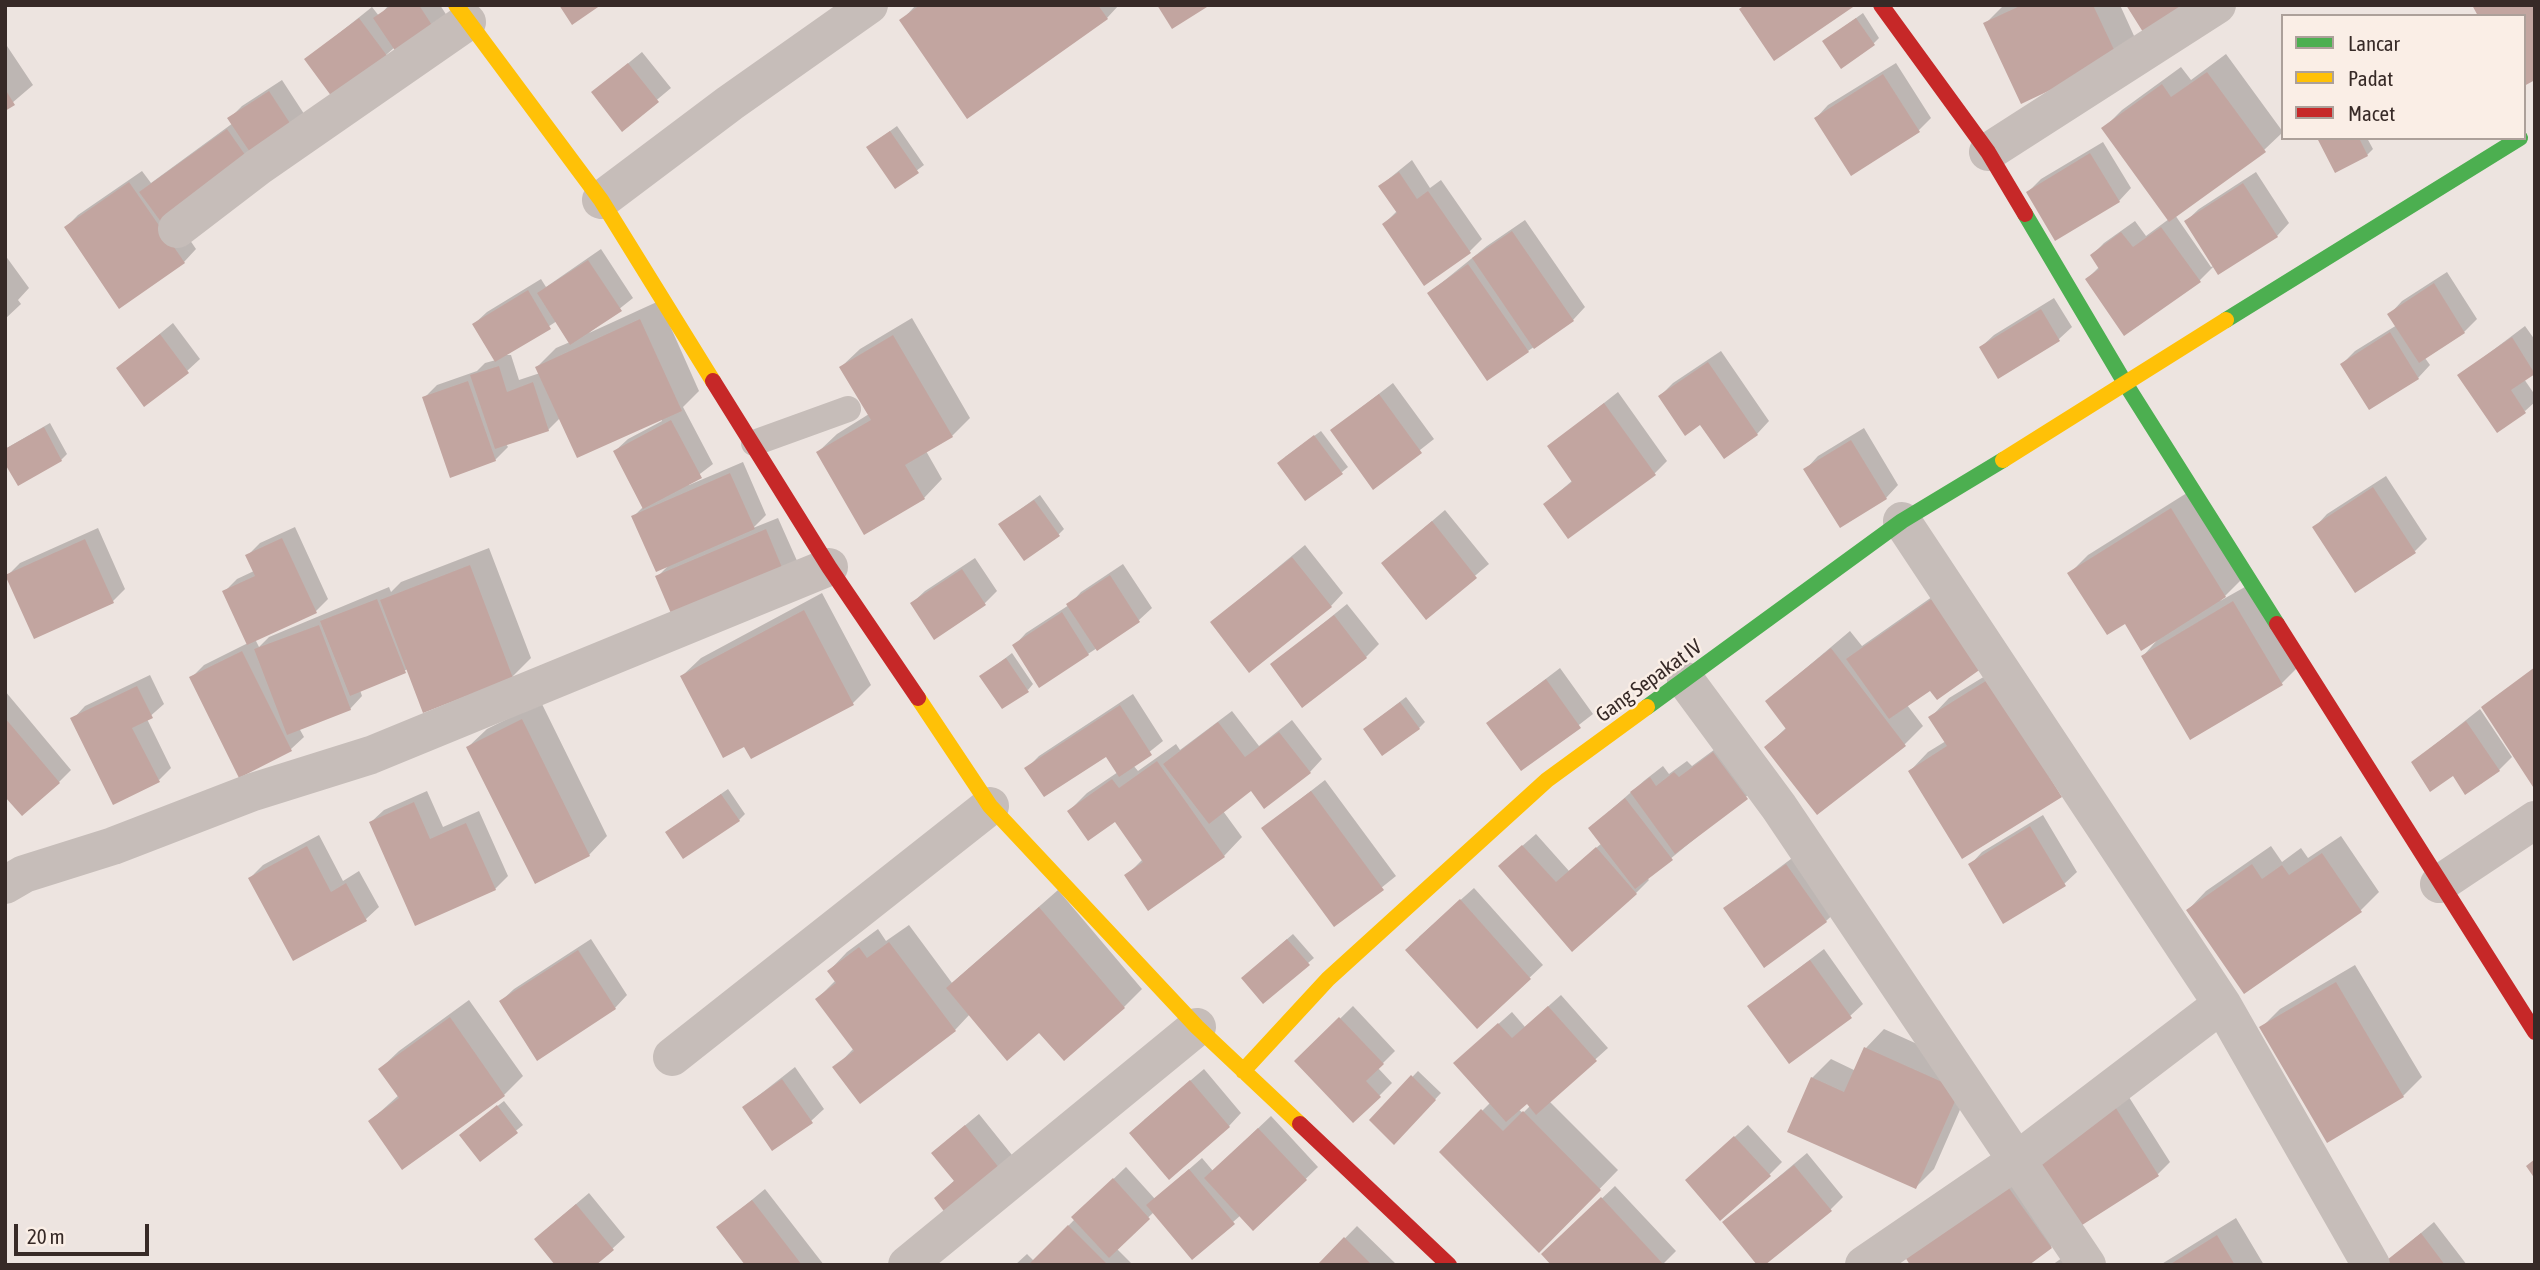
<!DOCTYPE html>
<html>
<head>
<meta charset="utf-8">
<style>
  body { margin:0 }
  #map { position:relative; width:2540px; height:1270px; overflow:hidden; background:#ede4e0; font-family:"Asap Condensed",sans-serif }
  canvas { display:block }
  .frame { position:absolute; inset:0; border:7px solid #372a27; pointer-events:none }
  .legend { position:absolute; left:2281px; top:14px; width:245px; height:126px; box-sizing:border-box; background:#faeee6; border:2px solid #aca09a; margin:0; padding:9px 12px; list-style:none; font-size:21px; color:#372a27 }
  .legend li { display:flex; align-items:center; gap:14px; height:35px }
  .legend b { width:35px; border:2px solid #aca09a }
  .scale { position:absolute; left:14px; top:1224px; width:135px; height:32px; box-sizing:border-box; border:4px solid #372a27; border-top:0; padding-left:9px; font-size:21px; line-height:24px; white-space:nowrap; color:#372a27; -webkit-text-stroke:5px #faeee6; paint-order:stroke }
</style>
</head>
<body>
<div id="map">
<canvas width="2540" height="1270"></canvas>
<div class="frame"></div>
<ul class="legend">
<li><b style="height:9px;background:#4caf50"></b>Lancar</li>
<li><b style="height:9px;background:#ffc107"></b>Padat</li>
<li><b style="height:9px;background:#c62828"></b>Macet</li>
</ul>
<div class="scale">20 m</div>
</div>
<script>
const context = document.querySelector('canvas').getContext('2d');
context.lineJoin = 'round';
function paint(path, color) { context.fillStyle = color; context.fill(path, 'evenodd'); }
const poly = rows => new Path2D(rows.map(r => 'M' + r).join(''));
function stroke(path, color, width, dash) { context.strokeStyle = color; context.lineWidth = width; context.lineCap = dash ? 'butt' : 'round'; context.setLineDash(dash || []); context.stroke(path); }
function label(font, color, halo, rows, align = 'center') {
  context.font = font + ' "Asap Condensed",sans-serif'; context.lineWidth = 5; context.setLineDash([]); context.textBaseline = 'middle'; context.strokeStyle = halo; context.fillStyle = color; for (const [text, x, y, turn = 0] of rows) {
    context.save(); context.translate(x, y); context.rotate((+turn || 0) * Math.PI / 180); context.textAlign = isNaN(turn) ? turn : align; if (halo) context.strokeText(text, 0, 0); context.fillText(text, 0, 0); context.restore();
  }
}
paint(poly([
  [389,5,440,5,451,22,395,47,386,55,307,59,372,7,379,16],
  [916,5,1119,5,1107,18,901,21],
  [2004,5,2120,5,2135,38,2117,56,1985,24],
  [1863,13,1879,38,1873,44,1824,41],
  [5,43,33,85,5,109],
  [642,52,671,88,622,129,593,92],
  [2226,54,2283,132,2264,150,2175,215,2211,267,2214,266,2186,221,2199,209,2256,172,2289,223,2277,236,2214,266,2199,281,2087,279,2100,266,2092,255,2104,243,2135,221,2146,236,2169,219,2103,129,2122,110,2181,67,2191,80],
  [1896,63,1931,118,1918,131,1816,118,1828,105],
  [282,80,310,123,177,221,196,249,184,262,66,227,78,215,142,171,151,183,233,123,230,118,242,106],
  [897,126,924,165,895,187,868,147],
  [2319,138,2367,138,2373,149,2367,155],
  [2103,142,2131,188,2119,201,2028,192,2041,179],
  [1412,160,1430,188,1441,180,1482,239,1469,252,1384,224,1397,211,1380,186],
  [1525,220,1585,307,1573,320,1528,351,1429,293,1487,246],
  [601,249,633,298,589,333,659,301,699,391,683,407,713,464,688,483,689,485,743,462,766,515,753,528,778,518,798,563,785,575,657,577,669,565,633,517,644,506,615,451,628,439,662,421,661,418,560,418,548,430,506,444,508,447,495,460,424,398,437,385,477,371,485,363,496,360,474,324,487,312,541,279,546,287],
  [557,321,570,342,556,348,537,367,540,373,519,380,511,355,504,355],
  [5,255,29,288,18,300,21,304,5,319],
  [2447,272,2477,319,2464,332,2425,358,2430,365,2418,378,2342,364,2355,351,2397,325,2390,314,2402,301],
  [2054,298,2072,327,2059,339,1999,376,1981,347,1994,335],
  [912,318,970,418,952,436,926,451,942,479,924,498,818,452,837,434,869,414,841,367,860,349],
  [173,323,200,359,187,371,118,368],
  [2525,326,2535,340,2535,371,2524,379,2535,395,2535,402,2525,411,2460,375],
  [1721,351,1769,421,1757,434,1701,423,1660,396,1673,383],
  [1393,383,1434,439,1373,487,1332,430],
  [1618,392,1667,461,1655,473,1545,504,1573,480,1549,446],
  [50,423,67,454,61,460,5,449],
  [1864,428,1898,485,1886,498,1806,469,1818,456],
  [1321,431,1348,467,1342,472,1285,457],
  [2386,476,2427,539,2415,551,2315,527,2327,514],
  [2190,491,2244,577,2220,601,2252,583,2300,665,2282,683,2143,656,2159,638,2126,621,2070,573,2088,555],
  [1040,495,1064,529,1058,535,1007,519],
  [1445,510,1489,564,1426,617,1383,563],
  [295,527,328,599,316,611,255,639,259,647,269,637,389,587,391,592,401,582,489,548,531,658,512,677,408,669,360,690,362,696,350,709,299,728,304,737,291,749,239,776,191,678,204,665,248,643,224,592,237,579,254,571,248,555,260,543],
  [98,528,125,589,113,601,8,575,20,563],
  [1305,545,1343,593,1331,606,1212,622],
  [975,558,997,591,985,603,935,637,912,603,925,591],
  [1123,564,1152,608,1139,620,1088,654,1014,646,1026,633,1069,605,1081,592],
  [1949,585,1931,688,1907,705,1923,726,1905,744,1817,813,1766,747,1787,727,1767,701,1850,631,1862,646],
  [822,593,871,685,853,703,745,745,682,676,701,658],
  [1347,604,1379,644,1366,657,1272,665],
  [1012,653,1033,684,1028,690,982,676],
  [2008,662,2079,777,1910,771,1928,752,1946,741,1931,717,1949,698],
  [1560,668,1593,714,1522,769,1488,723],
  [150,675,164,704,147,719,171,768,159,780,73,719,85,706],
  [5,691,71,770,59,782,5,794],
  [1133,694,1163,741,1133,765,1138,771,1176,744,1180,750,1232,711,1259,746,1292,720,1322,759,1310,772,1252,789,1223,811,1242,837,1224,856,1126,876,1143,859,1115,820,1069,811,1087,793,1118,772,1106,755,1027,768,1039,756],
  [1406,697,1425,722,1419,728,1371,724],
  [541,702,607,836,589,855,468,747,487,729],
  [2480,709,2512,757,2499,770,2454,774,2413,762],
  [1726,741,1759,786,1647,878,1649,880,1636,893,1573,950,1513,854,1536,834,1569,871,1602,843,1590,828,1645,780,1663,766,1669,774,1687,761,1692,766],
  [1325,780,1396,876,1335,925,1263,828],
  [728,789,745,814,739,820,667,832],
  [427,791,443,827,479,811,508,876,495,889,371,822,384,810],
  [2043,815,2077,872,2064,884,1970,865,1982,852],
  [319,835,343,881,359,871,379,907,366,919,294,958,250,878,263,865],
  [2341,836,2379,892,2361,910,2188,910,2206,891,2271,846,2282,862,2301,848,2308,858],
  [1799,853,1839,909,1826,921,1725,908],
  [1474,888,1543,965,1477,1027,1419,937],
  [1058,890,1142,989,1124,1007,1040,1030,970,1014,955,1030,835,1068,854,1048,817,999,836,980,829,971,847,952,878,929,886,941,909,925,952,983],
  [1293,934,1314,958,1308,963,1249,972],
  [591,939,627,995,615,1008,501,1001,514,989],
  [1824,949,1863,1004,1850,1016,1749,1006],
  [2355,965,2422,1077,2403,1096,2262,1027,2280,1009],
  [1561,995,1608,1048,1549,1101,1618,1170,1539,1251,1441,1152,1491,1102,1468,1051,1512,1012,1525,1027],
  [1527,1101,1530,1106,1523,1113,1518,1109],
  [469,1000,523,1076,504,1095,403,1167,370,1121,399,1095,380,1069,399,1051],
  [1353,1006,1395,1051,1378,1068,1392,1083,1354,1121,1297,1061],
  [1884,1029,1977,1071,1934,1169,1916,1187,1812,1078,1831,1059,1856,1071,1866,1048],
  [795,1067,824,1109,811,1121,744,1107],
  [1204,1069,1241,1113,1229,1126,1144,1120],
  [1418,1071,1441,1093,1394,1143,1371,1120],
  [2127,1094,2170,1162,2158,1174,2036,1158],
  [504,1101,523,1125,480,1160,468,1129],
  [979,1114,1016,1160,936,1198,955,1180,946,1141],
  [1271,1116,1318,1167,1254,1229,1241,1215,1192,1258,1154,1212,1116,1248,1133,1265,1015,1265,1027,1254,1034,1261,1075,1219,1086,1205,1126,1167,1155,1199,1202,1158,1213,1171],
  [1748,1125,1782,1162,1769,1175,1700,1168],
  [1807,1153,1843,1197,1830,1210,1725,1222],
  [2025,1166,2070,1228,2051,1247,2026,1265,1913,1265],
  [1615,1186,1676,1251,1662,1265,1556,1242],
  [765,1189,824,1265,748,1265,719,1227],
  [589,1193,625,1237,612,1249,549,1227],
  [2236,1218,2264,1265,2160,1265],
  [2434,1222,2467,1265,2393,1265,2389,1260],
  [1357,1226,1397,1265,1319,1265],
  [2079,1246,2093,1265,2052,1265]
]), '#0003');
paint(poly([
  [392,5,419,5,439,36,402,61,373,18],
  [559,5,601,5,572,25],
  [920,5,1098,5,1108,19,967,119,899,20],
  [1157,5,1206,5,1207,7,1172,29],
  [1745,5,1856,5,1774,61,1739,9],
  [2022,5,2093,5,2118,58,2021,104,1983,23],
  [2126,5,2203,5,2148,40],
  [2472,5,2535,5,2535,80,2524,86,2524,16,2478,16],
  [359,18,388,57,332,97,304,59],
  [1856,18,1875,45,1841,69,1822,41],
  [628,63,659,102,622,132,591,92],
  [2207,72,2266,152,2169,222,2101,128,2162,84,2171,97],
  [1883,74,1920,132,1851,176,1814,118],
  [5,89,15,105,5,111],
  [269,91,299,137,258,164,227,118],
  [227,129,255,169,167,230,139,192],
  [890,131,919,173,895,189,866,147],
  [2317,138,2359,138,2368,156,2335,173],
  [2090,153,2120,202,2055,241,2026,192],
  [1399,172,1417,199,1428,191,1471,253,1424,286,1382,224,1397,213,1378,186],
  [129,182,185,263,119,309,64,227],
  [2243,183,2278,237,2218,275,2184,221],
  [2161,227,2201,282,2124,336,2085,279,2099,269,2090,255,2121,232,2133,247],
  [1512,231,1574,321,1534,349,1472,258],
  [588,260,622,311,570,345,537,293],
  [1468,264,1529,352,1487,381,1427,293],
  [2434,283,2465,333,2419,363,2387,314],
  [528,290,551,329,495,362,472,324],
  [2041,309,2060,341,1998,379,1979,347],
  [640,319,682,411,577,458,535,367],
  [2390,332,2419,379,2369,410,2340,364],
  [160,334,189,373,144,407,116,368],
  [893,335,953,437,905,465,925,499,864,535,816,452,871,420,839,367],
  [2512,337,2535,374,2511,390,2526,413,2497,433,2457,375],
  [1708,362,1758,435,1724,459,1700,425,1685,436,1658,396],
  [499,366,507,392,533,382,549,431,495,449,470,375],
  [468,381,496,461,450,478,422,397],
  [1379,394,1422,453,1373,490,1330,430],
  [1604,403,1656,475,1568,539,1543,504,1572,482,1547,446],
  [671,420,702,478,643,509,613,451],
  [44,427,62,461,18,486,5,464,5,449],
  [1314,435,1343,474,1305,501,1277,463],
  [1851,440,1887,499,1840,528,1803,469],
  [730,473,755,529,656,572,631,516],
  [2373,487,2416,553,2355,593,2312,527],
  [1034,500,1060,536,1024,561,998,524],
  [2171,508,2226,597,2141,651,2125,624,2107,635,2067,573],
  [1432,521,1477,578,1426,620,1381,563],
  [766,529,786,577,676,625,655,576],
  [282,538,317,613,247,645,222,591,255,576,245,555],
  [85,539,114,603,34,639,5,575],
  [1292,557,1332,607,1249,673,1210,622],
  [470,565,513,678,423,713,380,600],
  [962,569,986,605,934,640,910,603],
  [1110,575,1140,622,1097,651,1066,604],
  [1936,596,1985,666,1937,700,1930,691,1889,719,1846,659],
  [377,599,406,673,350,696,320,621],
  [2233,601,2283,685,2190,740,2141,656],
  [804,610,854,705,751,759,744,747,723,758,680,676],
  [1062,612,1089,655,1039,688,1012,645],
  [1334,615,1367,658,1302,708,1270,664],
  [319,625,351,710,287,735,254,649],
  [1831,648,1906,746,1817,815,1764,747,1786,729,1765,701],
  [242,651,292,751,239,778,189,677],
  [1006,658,1029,692,1002,709,979,676],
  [2535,667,2535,790,2481,707],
  [1546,679,1581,728,1521,771,1486,723],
  [1989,679,2062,797,1962,859,1908,771,1947,746,1928,717],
  [137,686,153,718,132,728,160,782,113,805,70,718],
  [1400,702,1420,729,1382,756,1363,729],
  [1120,705,1152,755,1119,777,1106,757,1044,797,1024,768],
  [5,718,60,783,22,816,5,797],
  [522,719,590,856,535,884,466,747],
  [2466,721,2500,771,2465,795,2453,776,2430,792,2411,762],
  [1218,722,1245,757,1279,732,1311,773,1264,809,1251,791,1209,824,1163,764],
  [1713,752,1748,799,1675,854,1630,792,1650,777,1656,786,1674,772,1679,777],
  [1157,761,1225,857,1148,911,1124,875,1143,862,1115,822,1088,841,1067,811,1112,779,1119,788],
  [1311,791,1384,890,1334,927,1261,828],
  [721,794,740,821,683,859,665,832],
  [1625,798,1673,860,1635,889,1588,828],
  [414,802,430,839,466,823,496,890,415,926,369,822],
  [2030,826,2066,886,2003,924,1968,864],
  [1522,845,1556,882,1596,847,1637,894,1572,952,1498,866],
  [307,846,331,892,346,883,367,921,293,961,248,878],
  [2322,853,2362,912,2244,994,2186,910,2252,864,2262,879,2282,865,2289,875],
  [1786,864,1827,922,1764,968,1723,908],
  [1460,899,1531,979,1477,1029,1405,950],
  [1039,907,1125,1008,1064,1061,1039,1033,1007,1061,946,988],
  [1287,939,1310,965,1263,1004,1241,978],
  [889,942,956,1031,860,1104,832,1067,854,1051,815,999,836,983,827,971,859,947,867,958],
  [578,950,616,1009,537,1061,499,1001],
  [1810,960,1852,1018,1789,1064,1747,1006],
  [2336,982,2404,1097,2327,1143,2259,1027],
  [1548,1006,1597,1061,1536,1115,1527,1104,1506,1122,1453,1063,1498,1023,1512,1038],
  [450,1017,505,1096,402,1170,368,1121,399,1098,378,1069],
  [1339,1017,1384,1064,1366,1081,1381,1097,1353,1123,1294,1061],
  [1864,1047,1960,1090,1916,1189,1787,1132,1811,1077,1844,1092],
  [1411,1075,1436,1100,1394,1145,1369,1120],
  [782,1079,813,1123,772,1151,742,1107],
  [1190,1080,1230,1127,1169,1180,1129,1133],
  [497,1105,518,1133,480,1162,459,1135],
  [2114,1105,2159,1176,2079,1227,2034,1158],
  [1481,1109,1503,1131,1523,1111,1601,1190,1539,1253,1439,1152],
  [965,1125,1004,1174,949,1218,934,1198,954,1181,931,1153],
  [1258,1128,1307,1180,1253,1231,1204,1178],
  [1734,1136,1771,1176,1720,1221,1685,1180],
  [2535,1159,2535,1179,2526,1166],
  [1794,1165,1832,1211,1765,1265,1757,1265,1722,1222],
  [1189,1169,1235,1224,1192,1260,1146,1205],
  [1113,1178,1150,1219,1109,1258,1071,1217],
  [2006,1184,2052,1248,2029,1265,1910,1265,1905,1257],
  [1601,1197,1664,1265,1551,1265,1541,1254],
  [752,1200,802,1265,745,1265,716,1227],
  [576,1204,614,1250,596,1265,555,1265,534,1239],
  [1068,1225,1108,1265,1028,1265],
  [2421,1233,2445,1265,2391,1265,2387,1260],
  [2217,1235,2235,1265,2169,1265],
  [1344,1237,1372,1265,1317,1265]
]), '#c2a5a0');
stroke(poly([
  [754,443,848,409]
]), '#c6bdb9', 26);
stroke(poly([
  [1988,152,2217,5],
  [601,200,730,103,869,5],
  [177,229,258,167,467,22],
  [1902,521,2222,1004,2371,1265],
  [1686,681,1779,807,2087,1265],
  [2439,884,2535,820],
  [5,885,24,874,113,846,253,792,371,755,829,567],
  [672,1057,990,806],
  [907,1265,1197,1027],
  [1864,1265,2016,1161,2222,1004]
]), '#c6bdb9', 38);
stroke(poly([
  [2025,214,2125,383,2277,624],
  [2226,320,2520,138],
  [1647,707,1902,521,2003,460]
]), '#4caf50', 16);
stroke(poly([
  [456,5,601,200,713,381],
  [2003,460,2226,320],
  [918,698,990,806,1197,1027,1300,1124],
  [1243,1071,1328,979,1547,780,1647,707]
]), '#ffc107', 16);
stroke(poly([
  [1881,5,1988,152,2025,214],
  [713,381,829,567,918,698],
  [2277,624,2535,1032],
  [1300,1124,1449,1265]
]), '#c62828', 16);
label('21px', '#372a27', '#faeee6', [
  ["Gang Sepakat IV",1649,681,-36]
]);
</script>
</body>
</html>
